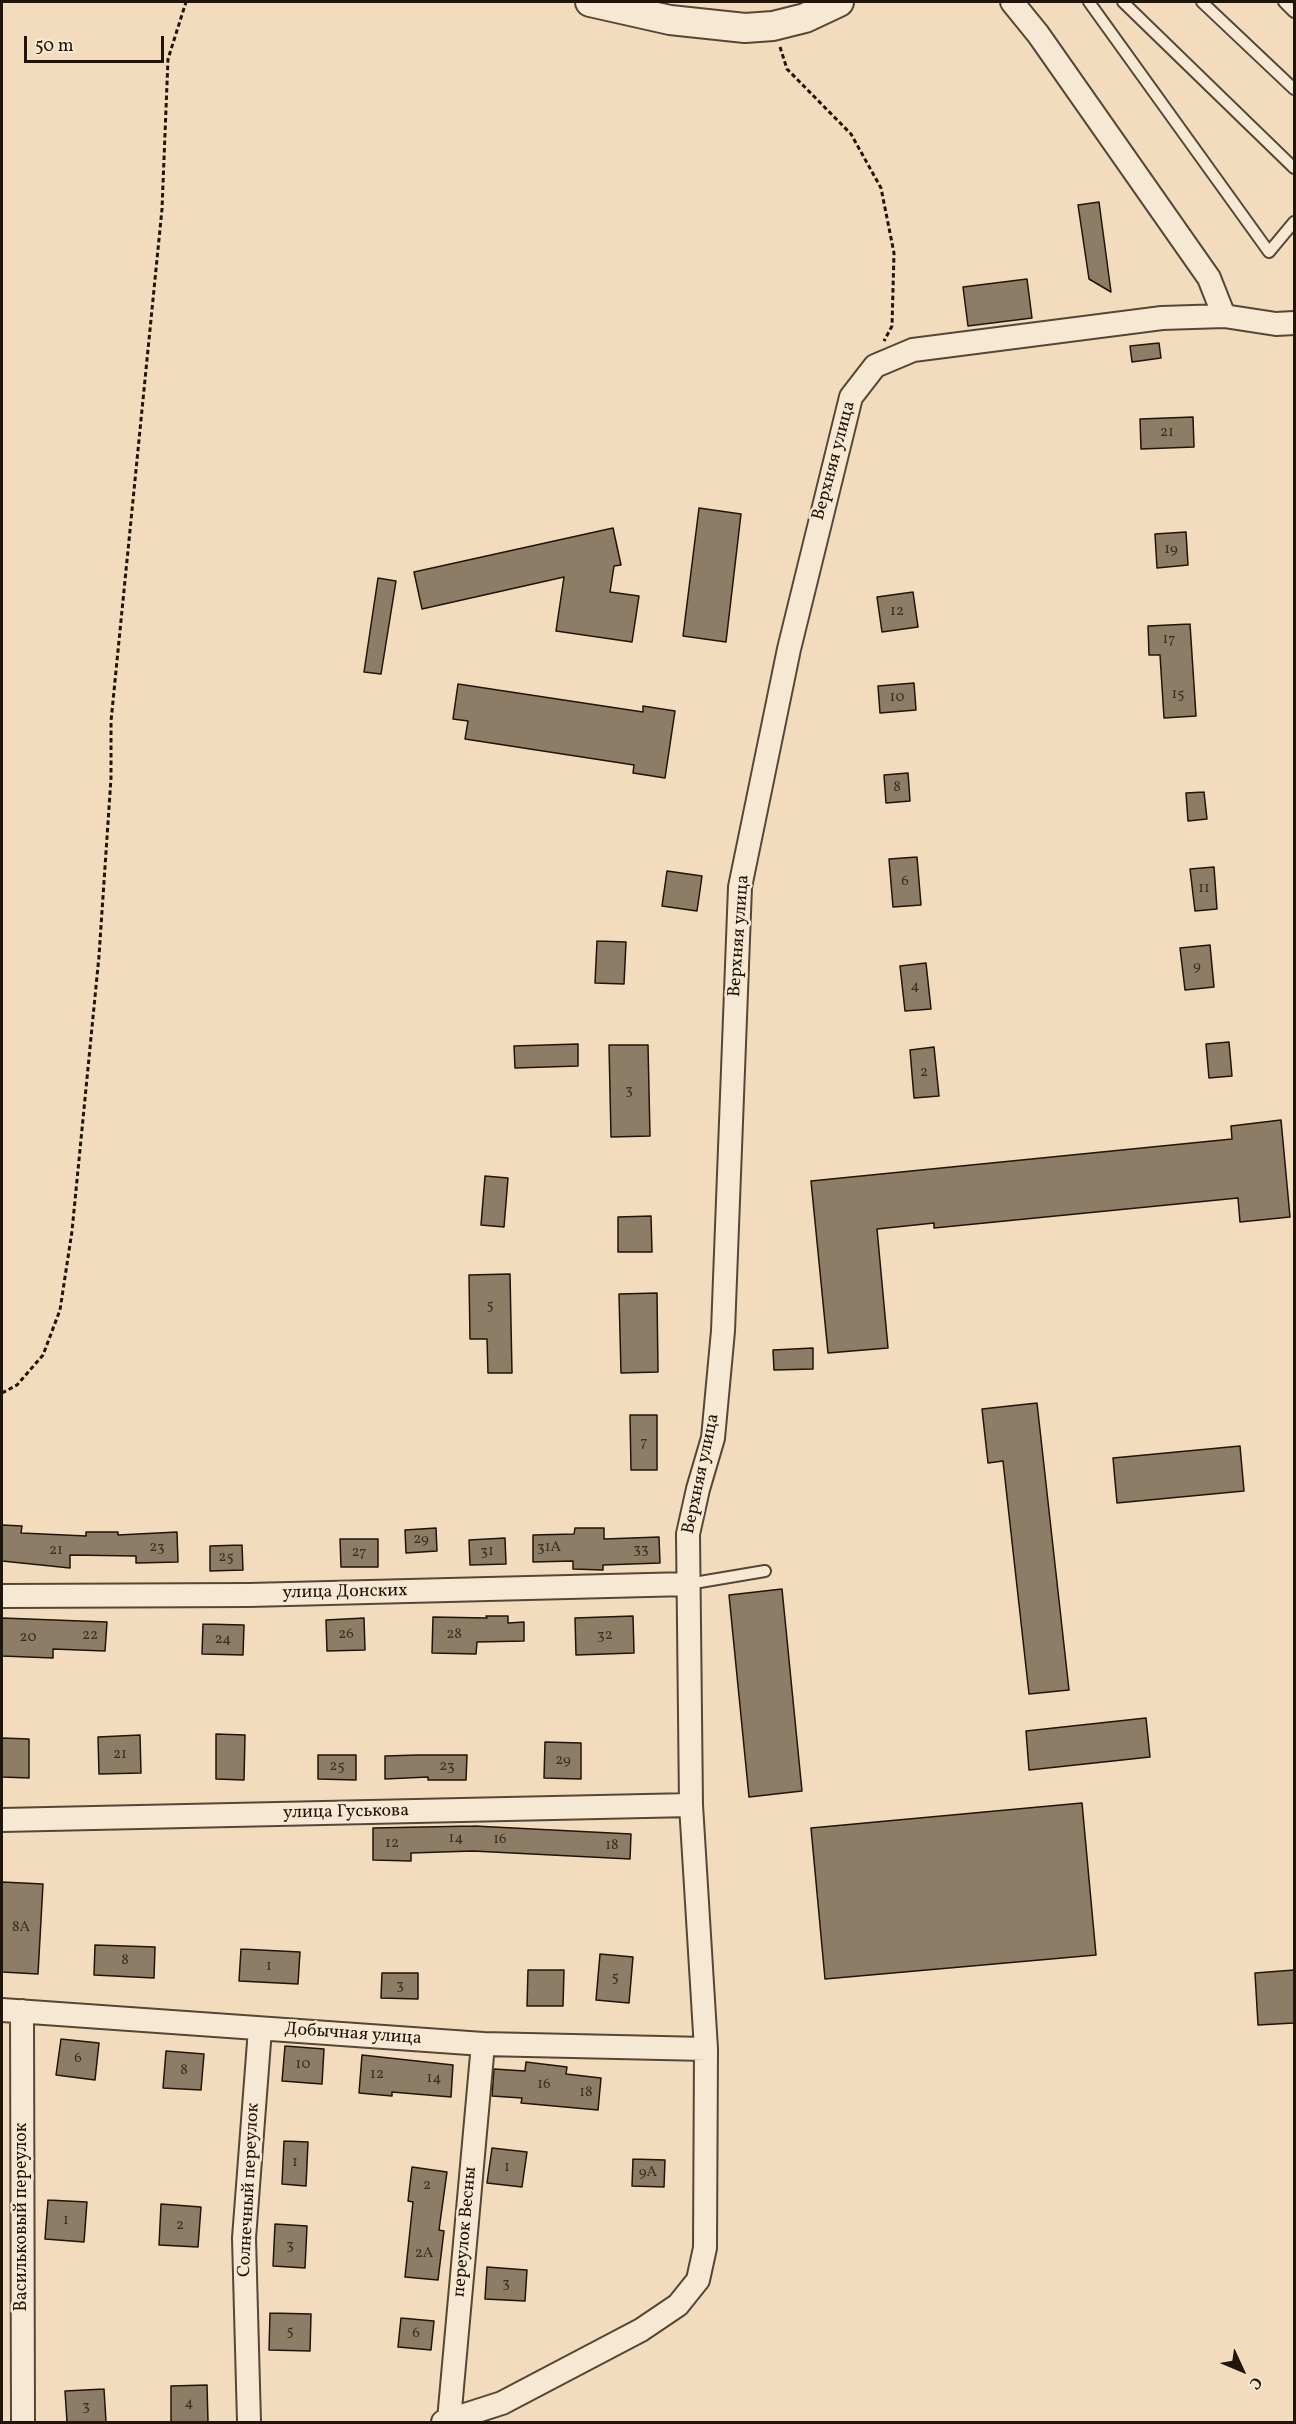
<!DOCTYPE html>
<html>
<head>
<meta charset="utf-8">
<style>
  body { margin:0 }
  #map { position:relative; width:1296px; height:2424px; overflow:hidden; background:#f2dcbd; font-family:Vollkorn,serif }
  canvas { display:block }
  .frame { position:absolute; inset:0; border:3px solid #201508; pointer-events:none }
  .north { position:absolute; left:1212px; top:2340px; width:60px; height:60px; -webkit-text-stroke:4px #f7e8d4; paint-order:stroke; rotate:134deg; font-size:16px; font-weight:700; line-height:24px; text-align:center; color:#201508 }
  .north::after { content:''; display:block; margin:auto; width:21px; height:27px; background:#201508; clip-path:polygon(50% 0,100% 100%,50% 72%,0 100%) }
  .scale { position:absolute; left:24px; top:36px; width:140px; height:27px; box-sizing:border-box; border:3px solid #201508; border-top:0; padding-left:8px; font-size:18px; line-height:21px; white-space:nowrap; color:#201508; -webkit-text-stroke:4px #f7e8d4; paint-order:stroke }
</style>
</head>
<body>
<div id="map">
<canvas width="1296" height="2424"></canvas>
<div class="frame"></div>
<div class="north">С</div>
<div class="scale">50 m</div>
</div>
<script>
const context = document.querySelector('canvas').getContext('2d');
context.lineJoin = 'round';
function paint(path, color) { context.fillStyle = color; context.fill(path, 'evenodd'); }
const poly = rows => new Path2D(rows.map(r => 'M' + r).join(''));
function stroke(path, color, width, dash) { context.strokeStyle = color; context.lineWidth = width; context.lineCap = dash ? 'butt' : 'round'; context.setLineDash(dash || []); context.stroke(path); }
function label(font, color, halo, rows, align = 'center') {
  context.font = font + ' Vollkorn,serif'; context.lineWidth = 5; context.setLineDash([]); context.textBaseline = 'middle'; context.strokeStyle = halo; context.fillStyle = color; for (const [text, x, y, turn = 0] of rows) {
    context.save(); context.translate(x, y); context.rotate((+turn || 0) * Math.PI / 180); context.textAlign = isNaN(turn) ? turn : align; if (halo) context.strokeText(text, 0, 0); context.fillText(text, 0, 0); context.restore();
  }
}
const building = poly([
  [1099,202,1111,292,1089,279,1078,205,1099,202],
  [1027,279,1032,318,968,326,963,287,1027,279],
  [1159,343,1161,358,1132,362,1130,346,1159,343],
  [1193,417,1194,447,1141,449,1140,419,1193,417],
  [699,508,741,514,726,642,683,636,699,508],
  [613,528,621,565,614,566,610,592,639,596,632,642,556,631,564,577,422,609,414,572,613,528],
  [1186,532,1188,565,1157,568,1155,534,1186,532],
  [378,578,396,581,381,674,364,672,378,578],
  [913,592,918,627,882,632,877,597,913,592],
  [1190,624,1196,716,1164,718,1160,655,1149,655,1148,626,1190,624],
  [914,683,916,710,880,713,878,686,914,683],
  [458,684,643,712,643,706,675,711,665,778,633,773,634,765,465,739,468,721,453,719,458,684],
  [908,773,910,801,886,803,884,775,908,773],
  [1204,792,1207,819,1188,821,1186,793,1204,792],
  [917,857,921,905,893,907,889,859,917,857],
  [1214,867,1217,909,1195,911,1190,869,1214,867],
  [667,871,702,876,697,911,662,906,667,871],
  [597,941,626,942,624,984,595,983,597,941],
  [1210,945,1214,987,1185,990,1180,948,1210,945],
  [926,963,931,1009,905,1011,900,966,926,963],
  [1229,1042,1232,1076,1209,1078,1206,1044,1229,1042],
  [578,1044,578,1066,515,1068,514,1046,578,1044],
  [609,1045,648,1045,650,1136,611,1137,609,1045],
  [934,1047,939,1096,914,1098,910,1050,934,1047],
  [1281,1120,1290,1217,1240,1222,1238,1198,934,1228,934,1223,877,1229,888,1348,828,1353,811,1181,1232,1139,1231,1126,1281,1120],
  [485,1176,508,1178,504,1227,481,1225,485,1176],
  [651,1216,652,1252,618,1252,618,1217,651,1216],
  [510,1274,512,1373,488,1373,487,1339,470,1339,469,1275,510,1274],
  [657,1293,658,1372,621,1373,619,1294,657,1293],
  [813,1348,813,1369,774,1370,773,1350,813,1348],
  [1037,1403,1069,1690,1029,1694,1003,1461,988,1463,982,1409,1037,1403],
  [630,1415,657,1415,657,1470,631,1470,630,1415],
  [1240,1446,1244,1491,1117,1503,1113,1458,1240,1446],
  [2,1525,22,1526,21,1533,86,1536,86,1532,118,1532,118,1535,177,1532,178,1562,136,1563,136,1556,70,1555,70,1568,2,1561,2,1525],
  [436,1528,437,1551,406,1553,405,1530,436,1528],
  [575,1528,604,1528,604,1539,659,1537,660,1563,603,1565,603,1570,573,1569,573,1561,533,1562,533,1535,574,1534,575,1528],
  [505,1538,506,1564,470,1565,469,1540,505,1538],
  [340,1539,378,1539,378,1567,341,1567,340,1539],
  [242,1545,243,1570,210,1571,210,1546,242,1545],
  [782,1589,802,1791,749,1797,729,1595,782,1589],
  [486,1616,508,1616,508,1623,524,1622,524,1641,477,1642,476,1654,432,1653,433,1617,487,1618,486,1616],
  [633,1616,634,1653,576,1655,575,1618,633,1616],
  [2,1618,107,1622,105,1651,53,1649,53,1658,2,1656,2,1618],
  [364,1618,365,1650,327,1651,326,1620,364,1618],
  [203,1624,244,1625,243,1655,202,1654,203,1624],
  [1146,1718,1150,1757,1029,1770,1026,1731,1146,1718],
  [216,1734,245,1735,244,1780,216,1779,216,1734],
  [140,1735,141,1773,99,1774,98,1737,140,1735],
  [2,1738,29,1739,29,1778,2,1777,2,1738],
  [545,1742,581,1743,581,1779,544,1778,545,1742],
  [318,1755,356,1755,356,1780,318,1779,318,1755],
  [417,1755,467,1755,466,1780,428,1780,428,1777,385,1779,385,1756,417,1755],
  [1082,1803,1096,1955,825,1979,811,1828,1082,1803],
  [474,1826,631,1834,630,1859,473,1851,411,1853,411,1861,373,1860,373,1828,474,1826],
  [2,1882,43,1884,38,1974,2,1972,2,1882],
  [95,1945,155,1947,154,1978,94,1975,95,1945],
  [241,1949,300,1952,298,1984,239,1981,241,1949],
  [600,1954,633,1957,629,2003,596,2000,600,1954],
  [528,1970,564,1970,563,2006,527,2006,528,1970],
  [1294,1970,1294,2023,1258,2025,1255,1973,1294,1970],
  [382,1973,418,1973,418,1999,381,1998,382,1973],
  [61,2039,99,2043,95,2080,56,2075,61,2039],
  [285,2046,324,2049,322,2084,282,2081,285,2046],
  [166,2051,204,2054,201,2090,163,2088,166,2051],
  [362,2055,453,2065,451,2097,392,2092,392,2096,359,2093,362,2055],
  [526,2062,567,2067,566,2074,601,2078,598,2110,521,2103,522,2098,492,2096,494,2069,525,2071,526,2062],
  [284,2141,308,2142,306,2186,282,2184,284,2141],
  [492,2148,527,2152,522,2187,487,2183,492,2148],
  [633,2159,665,2160,664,2187,632,2186,633,2159],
  [412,2167,447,2172,439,2230,444,2231,438,2280,405,2277,413,2202,408,2201,412,2167],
  [48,2200,87,2202,84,2242,45,2239,48,2200],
  [161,2204,201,2207,198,2247,159,2245,161,2204],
  [275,2224,307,2226,305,2268,273,2266,275,2224],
  [487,2267,527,2270,525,2301,485,2299,487,2267],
  [270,2313,311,2314,310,2351,269,2350,270,2313],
  [401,2318,434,2321,431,2350,398,2347,401,2318],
  [207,2385,208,2422,171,2422,171,2386,207,2385],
  [104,2389,106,2422,67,2422,65,2391,104,2389]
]);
paint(building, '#8d7c66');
stroke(building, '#201508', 1.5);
const service = poly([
  [1089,2,1269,252,1294,222],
  [1123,2,1294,168],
  [1202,2,1294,89],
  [1284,2,1294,12],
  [688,1584,765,1571]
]);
const minor = poly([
  [1012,2,1038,34,1209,278,1224,316],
  [2,1596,249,1595,688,1584],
  [2,1820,691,1805],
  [2,2010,483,2044,706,2049],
  [22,2011,23,2422],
  [449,2420,483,2044],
  [249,2422,244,2238,260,2029],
  [443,2422,502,2403,641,2330,678,2305,698,2280,705,2248,706,2049,691,1805,688,1534,698,1489,713,1438,723,1331,740,887,789,649,851,397,875,366,913,350,1162,318,1224,316,1276,324,1294,323]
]);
const tertiary = poly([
  [590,2,670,20,745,28,773,26,805,18,839,2]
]);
stroke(service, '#544735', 14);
stroke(minor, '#544735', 26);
stroke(tertiary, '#544735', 32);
stroke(poly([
  [780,47,787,69,851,134,881,188,894,253,892,326,884,341],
  [2,1393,17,1385,43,1355,60,1310,72,1231,99,956,111,778,111,721,162,209,168,59,186,2]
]), '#201508', 3, [4.5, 3]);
stroke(service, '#f7e8d4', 10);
stroke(minor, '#f7e8d4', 22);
stroke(tertiary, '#f7e8d4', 28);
label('15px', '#3b2f20', null, [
  ["21",1167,433],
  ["19",1171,550],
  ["12",897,612],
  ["17",1169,640],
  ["15",1178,695],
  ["10",897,698],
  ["8",897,788],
  ["6",905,882],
  ["11",1204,889],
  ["9",1197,967],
  ["4",915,987],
  ["2",924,1073],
  ["3",629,1091],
  ["5",490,1306],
  ["7",644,1443],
  ["29",421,1540],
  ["23",157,1548],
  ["31А",549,1548],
  ["33",641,1550],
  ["21",56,1551],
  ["31",487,1552],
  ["27",359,1553],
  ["25",226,1558],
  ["26",346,1635],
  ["28",454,1635],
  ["22",90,1636],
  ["32",605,1636],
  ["20",28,1638],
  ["24",223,1640],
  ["21",120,1755],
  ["29",563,1761],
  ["25",337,1767],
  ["23",447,1767],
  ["14",456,1839],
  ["16",500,1840],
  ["12",392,1844],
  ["18",612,1846],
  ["8А",21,1928],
  ["8",125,1961],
  ["1",269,1967],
  ["5",615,1978],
  ["3",400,1986],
  ["6",78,2059],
  ["10",303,2065],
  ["8",184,2071],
  ["12",377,2075],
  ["14",434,2079],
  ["16",544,2085],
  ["18",586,2093],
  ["1",295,2163],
  ["1",507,2168],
  ["9А",648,2173],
  ["2",427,2186],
  ["1",66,2221],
  ["2",180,2226],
  ["3",290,2246],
  ["2А",424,2254],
  ["3",506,2284],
  ["5",290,2332],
  ["6",416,2334],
  ["4",189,2404],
  ["3",86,2407]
]);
label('18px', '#201508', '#f7e8d4', [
  ["Верхняя улица",835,461,-75],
  ["Верхняя улица",740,936,-86],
  ["Верхняя улица",702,1474,-78],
  ["улица Донских",345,1593,-1],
  ["улица Гуськова",346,1813,-1],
  ["Добычная улица",353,2035,4],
  ["Солнечный переулок",250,2190,-87],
  ["Васильковый переулок",23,2217,-90],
  ["переулок Весны",466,2232,-85]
]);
</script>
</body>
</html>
